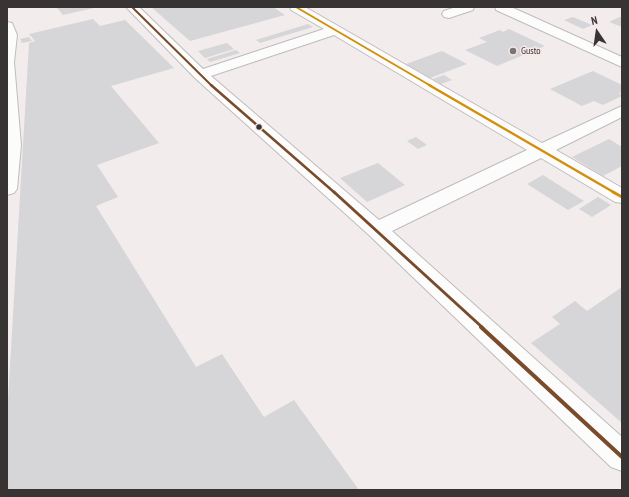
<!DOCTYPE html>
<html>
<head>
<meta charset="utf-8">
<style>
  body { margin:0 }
  #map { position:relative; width:629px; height:497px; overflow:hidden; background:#f2ecec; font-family:"PT Sans Narrow",sans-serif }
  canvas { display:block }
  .frame { position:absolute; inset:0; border:8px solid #393434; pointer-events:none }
  .north { position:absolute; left:577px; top:12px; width:40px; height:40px; -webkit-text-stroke:3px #f6e9e8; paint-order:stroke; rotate:347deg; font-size:11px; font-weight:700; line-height:16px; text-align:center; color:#393434 }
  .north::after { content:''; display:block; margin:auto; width:14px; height:18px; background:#393434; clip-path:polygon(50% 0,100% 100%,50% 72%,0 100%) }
</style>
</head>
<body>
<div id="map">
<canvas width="629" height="497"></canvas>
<div class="frame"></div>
<div class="north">N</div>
</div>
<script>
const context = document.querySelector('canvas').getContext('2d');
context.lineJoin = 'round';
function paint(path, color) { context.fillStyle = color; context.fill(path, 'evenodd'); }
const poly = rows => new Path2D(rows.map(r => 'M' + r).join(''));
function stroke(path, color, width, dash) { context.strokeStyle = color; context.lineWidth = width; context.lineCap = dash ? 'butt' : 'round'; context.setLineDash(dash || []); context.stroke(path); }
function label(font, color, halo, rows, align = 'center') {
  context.font = font + ' "PT Sans Narrow",sans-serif'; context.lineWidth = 3; context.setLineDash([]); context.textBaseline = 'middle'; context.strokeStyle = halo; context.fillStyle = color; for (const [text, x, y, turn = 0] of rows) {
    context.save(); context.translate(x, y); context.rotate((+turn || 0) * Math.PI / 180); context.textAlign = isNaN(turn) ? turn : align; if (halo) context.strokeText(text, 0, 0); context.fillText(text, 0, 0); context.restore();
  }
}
paint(poly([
  [56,7,94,7,94,8,63,15],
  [151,7,273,7,285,15,190,41],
  [622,16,622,27,609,22],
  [573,17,592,25,583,29,564,20],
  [93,19,100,26,125,20,174,68,111,86,159,143,97,165,118,197,96,206,196,367,222,354,264,417,294,400,359,490,7,490,7,417,29,43,35,41,29,34],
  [308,24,313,27,260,43,256,40],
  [509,29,545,46,497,66,465,50,487,42,479,38,500,30,503,32],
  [29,37,32,41,22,43,20,39],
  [227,43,234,49,205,58,198,51],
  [236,50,240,53,210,62,207,59],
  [442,51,467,64,430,78,406,64],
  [593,71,622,85,622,92,619,93,622,96,603,105,594,101,582,106,550,89],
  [444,75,452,80,441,84,433,79],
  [416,137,427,145,418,149,407,141],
  [609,139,622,147,622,166,603,176,572,157],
  [378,163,405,185,367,202,340,178],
  [543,175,584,201,568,210,527,184],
  [598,197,611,205,592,217,579,209],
  [622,287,622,423,531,343,560,324,552,317,575,301,587,311]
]), '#d6d5d7');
const minor = poly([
  [126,7,139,7,203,69,324,29,291,10,290,7,305,7,542,143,622,106,622,117,556,150,622,188,622,203,615,202,541,158,392,231,622,437,622,471,611,467,369,235,195,78,126,7],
  [334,35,527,150,379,220,211,76,334,35],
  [456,7,474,7,473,10,449,18,444,17,442,14,444,11,456,7],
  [7,22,12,23,17,35,14,62,21,145,17,189,14,193,7,195,7,22]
]);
const highway = poly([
  [495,7,511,7,622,57,622,67,496,10,495,7]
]);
stroke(minor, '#c0bcbc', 2);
stroke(highway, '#c0bcbc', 2);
paint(minor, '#fdfcfc');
paint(highway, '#fdfcfc');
stroke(poly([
  [132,7,212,86]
]), '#7a4b2a', 2);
stroke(poly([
  [211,85,335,193]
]), '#7a4b2a', 2.5);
stroke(poly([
  [334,192,483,328]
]), '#7a4b2a', 3);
stroke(poly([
  [481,327,622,457]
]), '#7a4b2a', 4);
stroke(poly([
  [296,7,431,86]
]), '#d18f0a', 2);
stroke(poly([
  [429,85,615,193]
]), '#d18f0a', 2.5);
stroke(poly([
  [613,192,622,197]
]), '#d18f0a', 3);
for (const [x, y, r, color] of [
  [513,51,4,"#7a7474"],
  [259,127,3.5,"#393434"]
]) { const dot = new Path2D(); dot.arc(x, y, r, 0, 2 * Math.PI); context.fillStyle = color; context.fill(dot); stroke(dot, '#f6e9e8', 1.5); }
label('10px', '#393434', '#f6e9e8', [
  ["Gusto",521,51]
], 'left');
</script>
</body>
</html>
